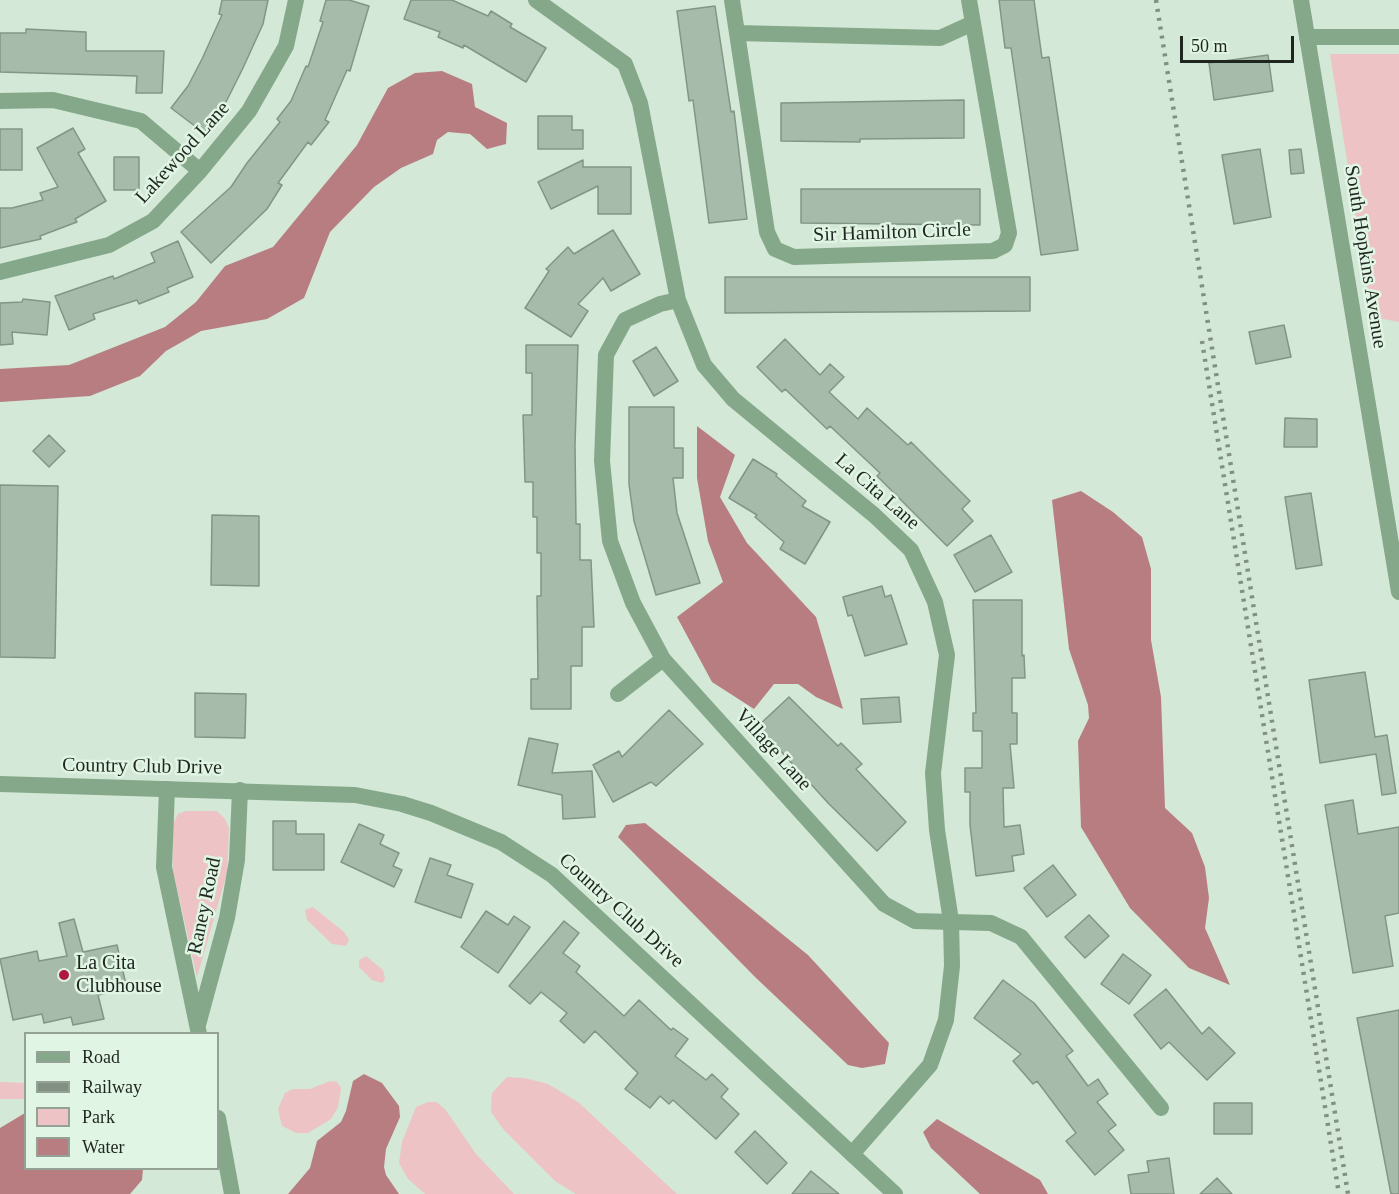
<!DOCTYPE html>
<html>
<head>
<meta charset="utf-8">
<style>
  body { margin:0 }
  #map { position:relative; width:1399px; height:1194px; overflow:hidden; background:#d3e8d6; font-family:Georgia,serif }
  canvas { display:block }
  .legend { position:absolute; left:24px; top:1032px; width:195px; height:138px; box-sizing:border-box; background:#e0f5e3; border:2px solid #93a295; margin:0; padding:8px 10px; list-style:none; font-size:18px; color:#1f2620 }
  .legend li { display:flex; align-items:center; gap:12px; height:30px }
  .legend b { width:30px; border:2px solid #93a295 }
  .scale { position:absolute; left:1180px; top:36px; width:114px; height:27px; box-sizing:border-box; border:3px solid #1f2620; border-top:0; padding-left:8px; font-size:18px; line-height:21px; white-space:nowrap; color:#1f2620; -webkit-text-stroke:4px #e0f5e3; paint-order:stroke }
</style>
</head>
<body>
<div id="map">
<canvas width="1399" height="1194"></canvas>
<ul class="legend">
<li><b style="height:8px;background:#84a889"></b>Road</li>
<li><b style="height:8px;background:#819083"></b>Railway</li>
<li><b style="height:16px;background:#edc3c5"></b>Park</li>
<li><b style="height:16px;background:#b87d81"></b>Water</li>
</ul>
<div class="scale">50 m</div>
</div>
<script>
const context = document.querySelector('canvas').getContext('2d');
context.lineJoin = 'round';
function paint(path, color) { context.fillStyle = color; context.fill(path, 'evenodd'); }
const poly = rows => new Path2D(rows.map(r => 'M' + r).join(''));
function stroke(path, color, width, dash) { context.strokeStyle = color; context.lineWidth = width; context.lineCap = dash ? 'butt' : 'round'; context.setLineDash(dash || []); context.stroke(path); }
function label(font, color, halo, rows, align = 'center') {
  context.font = font + ' Georgia,serif'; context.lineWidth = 5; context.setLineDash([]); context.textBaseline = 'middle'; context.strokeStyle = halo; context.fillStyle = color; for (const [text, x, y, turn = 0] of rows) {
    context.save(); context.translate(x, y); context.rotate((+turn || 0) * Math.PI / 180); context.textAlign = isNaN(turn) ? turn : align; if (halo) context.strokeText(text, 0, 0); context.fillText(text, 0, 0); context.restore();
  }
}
paint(poly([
  [1330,54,1399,54,1399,322,1372,317],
  [186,811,217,811,225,819,229,828,227,873,197,977,173,871,172,826,178,814],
  [313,907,344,932,349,940,346,946,332,944,307,920,305,910],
  [366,956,383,970,385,979,382,983,372,980,359,967,359,960],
  [507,1077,524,1078,548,1084,578,1102,677,1194,576,1194,555,1181,504,1130,491,1112,492,1093],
  [330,1081,337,1082,341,1088,338,1107,331,1119,308,1133,296,1133,282,1126,278,1109,285,1093,293,1089,310,1089],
  [0,1082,25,1083,25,1099,0,1099],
  [428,1102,436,1102,445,1109,476,1154,514,1194,425,1194,408,1179,399,1163,402,1142,416,1107]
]), '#edc3c5');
paint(poly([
  [442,71,472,84,475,107,507,123,506,144,487,149,470,134,448,132,437,140,433,154,401,168,374,187,330,232,304,298,267,319,201,331,166,351,140,376,90,396,0,402,0,369,69,365,165,327,196,302,225,266,273,247,357,145,388,88,415,73],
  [697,426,735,455,720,497,747,543,816,617,843,709,816,697,798,684,774,684,754,709,712,682,677,617,723,582,708,541,697,478],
  [1081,491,1113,512,1142,537,1151,569,1151,640,1161,697,1165,808,1192,833,1205,867,1209,898,1205,928,1230,985,1189,968,1130,908,1081,827,1078,741,1089,718,1088,705,1069,649,1052,500],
  [645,823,808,955,889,1043,885,1064,862,1068,848,1065,754,976,618,837,626,825],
  [364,1074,382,1083,399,1106,400,1117,386,1149,384,1167,386,1175,399,1194,288,1194,310,1168,317,1141,341,1122,346,1111,353,1081],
  [25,1113,26,1168,143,1169,142,1180,130,1194,0,1194,0,1128],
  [937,1119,1040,1180,1048,1194,980,1194,931,1148,923,1132]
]), '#b87d81');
const building = poly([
  [222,0,268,0,263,24,243,68,224,106,204,133,171,108,188,86,202,59,222,15,219,14,222,0],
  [326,0,349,0,369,6,350,71,347,70,325,120,329,122,311,145,308,142,278,183,282,185,267,209,211,263,181,232,231,187,247,163,280,122,277,119,291,101,306,66,308,67,323,22,320,21,326,0],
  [411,0,452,0,488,16,491,11,512,24,510,27,546,48,526,82,464,45,463,48,438,37,440,32,404,19,411,0],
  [999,0,1034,0,1042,58,1049,57,1078,250,1041,255,1011,48,1005,48,999,0],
  [715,6,731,112,734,111,747,219,709,223,693,100,689,101,677,11,715,6],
  [26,29,86,32,86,51,164,51,162,93,136,93,137,76,0,72,0,33,26,33,26,29],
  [1268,55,1273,91,1214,100,1209,63,1268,55],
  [964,100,964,138,860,139,860,142,781,141,781,103,964,100],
  [538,116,572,116,572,130,583,130,583,149,538,149,538,116],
  [73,128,85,149,78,153,106,201,75,219,77,222,40,236,41,239,0,248,0,208,12,208,43,200,40,193,58,187,37,148,73,128],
  [0,129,22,129,22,170,0,170,0,129],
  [1260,149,1271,217,1234,224,1222,155,1260,149],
  [1301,149,1304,173,1291,174,1289,150,1301,149],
  [114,157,139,157,139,190,114,190,114,157],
  [583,160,583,167,631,167,631,214,598,214,598,186,551,209,538,182,583,160],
  [801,189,980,189,980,225,801,223,801,189],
  [613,230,640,274,611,291,603,278,578,304,588,311,571,337,525,308,549,271,546,269,568,247,574,254,613,230],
  [178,241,193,277,167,288,169,292,139,304,137,300,93,314,95,319,69,330,55,296,113,276,114,279,155,262,151,253,178,241],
  [725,277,1030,277,1030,311,725,313,725,277],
  [23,299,50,302,47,335,12,332,13,344,0,345,0,303,22,302,23,299],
  [1284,325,1291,357,1256,364,1249,332,1284,325],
  [785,339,820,375,830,364,844,377,829,392,858,419,867,408,908,445,911,442,970,501,962,509,973,521,947,546,877,476,880,473,830,426,827,429,785,389,782,392,757,367,785,339],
  [526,345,578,345,575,445,576,524,580,524,580,560,591,560,594,627,582,627,582,666,571,666,571,709,531,709,531,679,538,679,537,596,541,596,541,553,537,553,537,517,533,517,533,482,525,482,523,415,532,415,532,373,526,373,526,345],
  [656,347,678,381,654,396,633,361,656,347],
  [629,407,674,407,674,448,683,448,683,478,673,478,677,513,700,583,656,595,634,521,629,484,629,407],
  [1285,418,1317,419,1317,447,1284,447,1285,418],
  [49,435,65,451,49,467,33,451,49,435],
  [753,459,777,474,776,476,806,501,802,506,830,522,805,564,780,549,784,542,755,517,757,515,729,498,753,459],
  [0,485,58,486,55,658,0,657,0,485],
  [1311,493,1322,565,1296,569,1285,497,1311,493],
  [212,515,259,516,259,586,211,585,212,515],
  [991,535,1012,572,975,592,954,555,991,535],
  [882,586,885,597,891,595,907,644,865,656,852,615,848,616,843,597,882,586],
  [973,600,1022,600,1022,656,1024,655,1025,678,1012,678,1012,713,1017,713,1017,744,1010,744,1014,788,1003,788,1004,827,1020,825,1024,854,1012,856,1014,871,976,876,970,825,970,792,965,792,965,768,982,768,982,731,973,731,973,713,976,713,973,600],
  [1365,672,1375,737,1387,735,1396,793,1382,795,1376,754,1320,763,1309,680,1365,672],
  [195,693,246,694,245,738,195,737,195,693],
  [789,697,838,746,841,743,862,764,856,769,906,822,877,851,829,804,758,726,789,697],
  [899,697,901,722,863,724,861,699,899,697],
  [669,710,703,744,656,786,651,782,613,802,593,765,619,751,622,757,669,710],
  [529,738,558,744,552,773,592,771,595,817,563,819,562,795,518,785,529,738],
  [1353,800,1358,834,1399,827,1399,913,1385,916,1393,966,1353,973,1325,805,1353,800],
  [273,821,296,821,296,834,324,834,324,870,273,870,273,821],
  [359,824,384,835,380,844,399,853,393,866,402,870,394,887,341,862,359,824],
  [430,858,451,865,447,875,473,884,461,918,415,902,430,858],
  [1053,865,1076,895,1047,917,1024,888,1053,865],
  [486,911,508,925,514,916,530,927,498,973,461,947,486,911],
  [1089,915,1109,936,1085,958,1065,937,1089,915],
  [74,919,83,952,117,945,127,989,98,995,104,1019,73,1025,71,1017,44,1023,42,1014,13,1020,0,959,37,951,39,961,67,956,59,923,74,919],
  [564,921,579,933,563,953,580,966,576,972,624,1016,639,1000,671,1030,673,1028,688,1039,675,1056,706,1080,712,1074,728,1089,721,1097,739,1114,716,1139,673,1100,669,1104,660,1096,650,1108,625,1089,638,1073,595,1031,584,1043,560,1021,567,1013,541,992,530,1004,509,986,564,921],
  [1123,954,1151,975,1129,1004,1101,984,1123,954],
  [1003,980,1034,1003,1073,1051,1066,1056,1088,1086,1098,1079,1108,1094,1097,1102,1116,1125,1108,1131,1124,1150,1095,1175,1066,1141,1076,1133,1037,1081,1033,1084,1013,1061,1021,1054,974,1018,1003,980],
  [1166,989,1202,1034,1209,1027,1235,1053,1207,1080,1169,1042,1161,1049,1134,1015,1166,989],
  [1399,1010,1399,1194,1391,1194,1357,1018,1399,1010],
  [1214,1103,1252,1103,1252,1134,1214,1134,1214,1103],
  [755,1131,787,1163,767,1184,735,1152,755,1131],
  [1169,1158,1174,1194,1131,1194,1128,1175,1149,1172,1147,1161,1169,1158],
  [811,1171,839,1194,792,1194,811,1171],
  [1217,1178,1232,1194,1200,1194,1217,1178]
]);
paint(building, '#a7bbaa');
stroke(building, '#839686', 1.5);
stroke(poly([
  [536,0,625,64,640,103,678,300,704,365,733,399,874,515,911,550,935,602,947,655,933,773,937,830,951,921,952,966,946,1020,930,1065,852,1154],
  [732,0,767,232,775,249,794,257,993,251,1005,245,1009,233,969,0],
  [737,33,940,38,973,23],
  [1307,37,1399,37],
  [0,101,53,100,141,121,200,171],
  [0,272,109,245,153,221,200,171,249,111,286,46,296,0],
  [678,300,660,304,625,320,606,355,602,461,610,541,633,603,663,659,884,904,915,921,991,923,1021,937,1161,1108],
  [618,694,663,659],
  [167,789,164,867,199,1034],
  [198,1025,227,918,237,860,240,790],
  [218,1118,232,1194]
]), '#84a889', 16);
stroke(poly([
  [1301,0,1399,592],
  [0,784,355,795,402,804,431,813,501,842,552,875,895,1194]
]), '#84a889', 16);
stroke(poly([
  [1156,0,1348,1194],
  [1202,341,1339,1194]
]), '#819083', 4.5, [3, 6]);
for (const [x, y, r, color] of [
  [64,975,6,"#ae1a3f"]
]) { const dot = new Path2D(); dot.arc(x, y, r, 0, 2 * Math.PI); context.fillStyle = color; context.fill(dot); stroke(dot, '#e0f5e3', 2); }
label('20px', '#1f2620', '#e0f5e3', [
  ["Lakewood Lane",183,153,-48],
  ["Sir Hamilton Circle",892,233,-2],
  ["South Hopkins Avenue",1365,257,81],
  ["La Cita Lane",877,492,41],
  ["Village Lane",773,750,48],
  ["Country Club Drive",142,767,1],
  ["Raney Road",205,906,-78],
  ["Country Club Drive",621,911,42]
]);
label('20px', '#1f2620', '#e0f5e3', [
  ["La Cita",76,964],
  ["Clubhouse",76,987]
], 'left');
</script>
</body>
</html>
